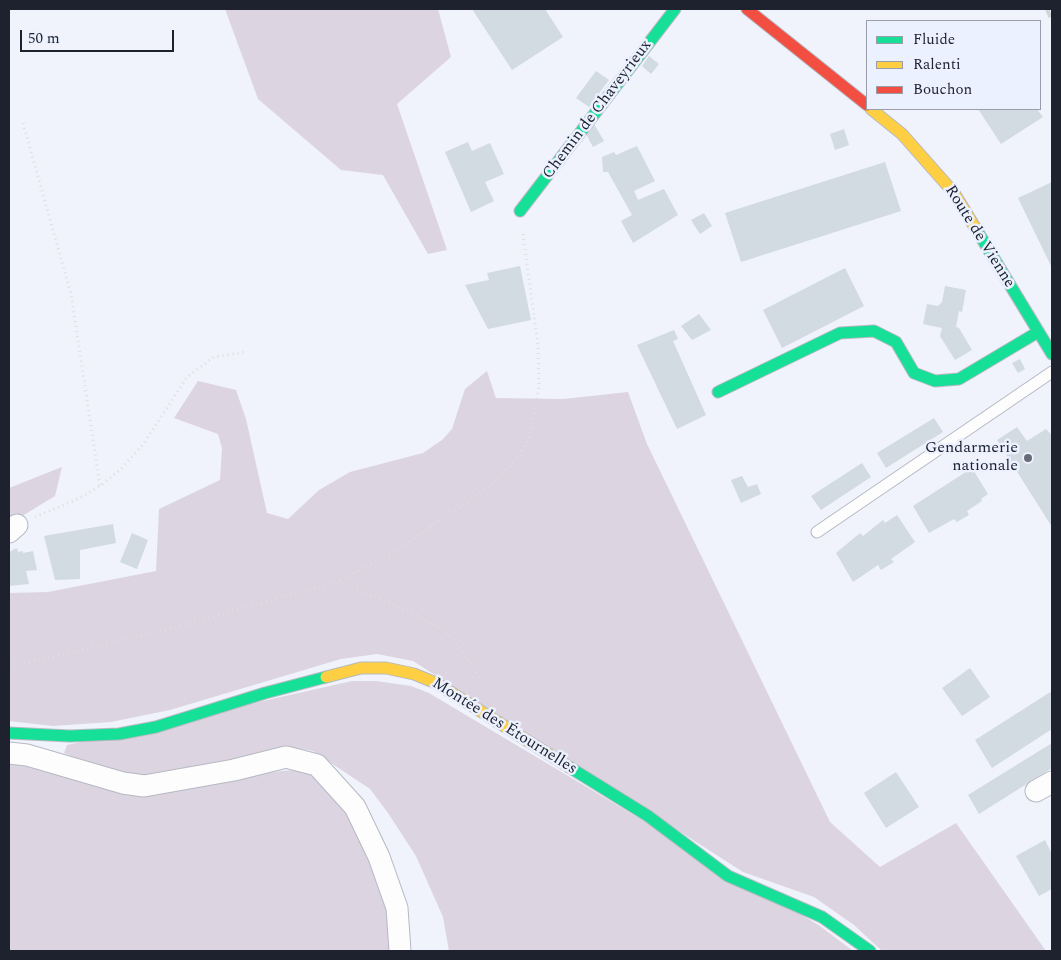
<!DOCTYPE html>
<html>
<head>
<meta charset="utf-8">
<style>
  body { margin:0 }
  #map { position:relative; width:1061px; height:960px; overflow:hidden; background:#f0f3fb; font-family:Spectral,serif }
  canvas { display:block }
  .frame { position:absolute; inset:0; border:10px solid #1e222e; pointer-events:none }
  .legend { position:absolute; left:866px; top:20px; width:175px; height:90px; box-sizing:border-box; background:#ecf1ff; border:1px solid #9a9eab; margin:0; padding:6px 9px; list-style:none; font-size:15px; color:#1e222e }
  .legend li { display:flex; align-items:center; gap:10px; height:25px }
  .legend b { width:25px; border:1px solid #9a9eab }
  .scale { position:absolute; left:20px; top:30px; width:154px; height:22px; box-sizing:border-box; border:2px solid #1e222e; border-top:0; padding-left:6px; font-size:15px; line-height:18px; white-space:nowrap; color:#1e222e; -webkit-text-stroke:4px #ecf1ff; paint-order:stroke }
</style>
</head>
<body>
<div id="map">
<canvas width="1061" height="960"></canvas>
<div class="frame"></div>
<ul class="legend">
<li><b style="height:6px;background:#16e098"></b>Fluide</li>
<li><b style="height:6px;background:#ffcf43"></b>Ralenti</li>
<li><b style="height:6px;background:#f24e42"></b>Bouchon</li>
</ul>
<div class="scale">50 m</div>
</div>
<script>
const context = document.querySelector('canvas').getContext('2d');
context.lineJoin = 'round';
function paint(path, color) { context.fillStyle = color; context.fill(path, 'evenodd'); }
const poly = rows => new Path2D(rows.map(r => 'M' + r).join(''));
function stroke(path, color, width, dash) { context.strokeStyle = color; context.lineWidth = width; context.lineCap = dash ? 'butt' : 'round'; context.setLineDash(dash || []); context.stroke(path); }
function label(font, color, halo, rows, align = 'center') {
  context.font = font + ' Spectral,serif'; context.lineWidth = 5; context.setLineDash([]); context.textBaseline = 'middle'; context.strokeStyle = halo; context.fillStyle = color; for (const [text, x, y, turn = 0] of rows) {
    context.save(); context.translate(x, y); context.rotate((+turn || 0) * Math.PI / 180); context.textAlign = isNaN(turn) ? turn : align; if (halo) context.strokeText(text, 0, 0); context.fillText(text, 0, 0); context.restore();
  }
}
paint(poly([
  [225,9,438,9,451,57,397,104,447,250,428,254,383,175,341,170,258,99],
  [487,371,496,398,563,399,628,392,647,444,830,822,880,867,956,823,1046,951,882,951,854,925,814,897,743,872,413,661,377,654,341,659,170,710,111,722,53,726,9,721,9,593,48,592,156,571,159,509,220,480,222,448,218,434,174,418,198,381,236,390,246,419,267,513,288,519,319,490,350,472,423,453,442,440,452,429,465,389],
  [62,467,55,496,9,524,9,488],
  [352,681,376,681,411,686,429,693,820,926,853,951,449,951,443,917,416,856,388,813,370,789,313,751,296,748,279,749,186,771,133,777,110,773,64,753,67,745],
  [9,762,29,764,150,792,281,771,298,770,314,775,348,806,386,892,395,951,9,951]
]), '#ddd4e1');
paint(poly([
  [472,9,545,9,563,37,512,70],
  [649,56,659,64,651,74,642,66],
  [596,71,609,80,589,107,576,98],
  [978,109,1037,109,1043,117,1001,144],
  [594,124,604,141,593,147,586,134],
  [844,129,849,145,835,150,830,134],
  [468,142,472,151,490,143,504,174,485,182,494,201,471,212,445,152],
  [637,146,655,181,634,191,638,200,664,189,678,215,633,243,621,221,632,215,608,172,603,172,602,157,614,152,616,155],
  [885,162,901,211,741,262,725,213],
  [1052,182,1052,268,1018,198],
  [704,213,712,226,700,234,691,220],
  [520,266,531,320,488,329,465,285,489,280,487,273],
  [845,268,864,306,782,348,763,310],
  [945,286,966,290,962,312,959,311,956,327,959,328,972,350,955,360,940,336,942,328,923,324,927,304,938,306,942,302],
  [699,314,711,330,692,340,681,326],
  [674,330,678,339,673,341,706,415,677,429,637,345],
  [1020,359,1025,369,1018,373,1012,363],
  [934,418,943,432,886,468,877,453],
  [1017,427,1027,441,1046,429,1052,435,1052,527,997,440],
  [862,463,871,477,821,510,811,496],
  [972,468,988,494,981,499,982,501,967,511,969,515,957,522,954,519,929,533,913,506],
  [742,476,748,487,757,484,761,494,741,503,731,480],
  [897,515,915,542,891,559,894,562,881,570,878,565,853,582,836,553,860,533,863,536,883,520,885,523],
  [113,524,116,543,80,550,80,579,55,580,44,536],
  [132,533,148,540,137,569,120,562],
  [17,548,18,552,23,551,23,553,33,551,37,570,26,571,29,584,9,586,9,552],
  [970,668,990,697,962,716,942,688],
  [1052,691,1052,729,992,768,975,740],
  [1052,743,1052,768,979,814,968,795],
  [896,772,919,807,886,828,864,793],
  [1045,840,1052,854,1052,889,1039,896,1016,856]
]), '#d2dae2');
const lane = poly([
  [817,532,1052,372]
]);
const street = poly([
  [9,532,17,525],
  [9,753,27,755,123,783,144,786,234,770,286,757,317,765,355,807,379,857,397,908,400,951],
  [1036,791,1052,782]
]);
const fast = poly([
  [520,211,675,9],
  [976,229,1052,354],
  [718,392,840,333,874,331,896,342,914,373,935,381,959,379,1038,332],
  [9,733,70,736,119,734,156,727,265,693,326,677],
  [569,767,648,816,728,876,822,917,870,951]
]);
const slow = poly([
  [871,109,902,134,954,193,976,229],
  [326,677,361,668,386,668,414,674,436,683,569,767]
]);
const jam = poly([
  [747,9,867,105]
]);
stroke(lane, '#b5b9c2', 13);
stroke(street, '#b5b9c2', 23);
stroke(fast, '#b5b9c2', 13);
stroke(slow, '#b5b9c2', 13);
stroke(jam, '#b5b9c2', 13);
stroke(poly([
  [23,123,71,294,100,486],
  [35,517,78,499,100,486,121,469,144,443,187,377,214,357,245,352],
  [9,665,27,663,175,627,337,582],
  [481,682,471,663,445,630,391,603,337,582,394,552,494,483,519,456,530,435,539,387,538,345,523,234]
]), '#dddee1', 3, [1, 4]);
stroke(lane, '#fdfdfe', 11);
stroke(street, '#fdfdfe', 21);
stroke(fast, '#16e098', 11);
stroke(slow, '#ffcf43', 11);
stroke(jam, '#f24e42', 11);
stroke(poly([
  [1047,9,1052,21]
]), '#d3d4d7', 4, [9, 9]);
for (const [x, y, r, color] of [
  [1028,458,5,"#686b76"]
]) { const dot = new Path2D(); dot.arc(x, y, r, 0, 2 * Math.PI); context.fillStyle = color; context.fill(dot); stroke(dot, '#ecf1ff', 2); }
label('16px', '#1e222e', '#ecf1ff', [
  ["Chemin de Chaveyrieux",598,110,-53],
  ["Route de Vienne",979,237,58],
  ["Montée des Étournelles",504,727,32]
]);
label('16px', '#1e222e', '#ecf1ff', [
  ["Gendarmerie",1018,449],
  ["nationale",1018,467]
], 'right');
</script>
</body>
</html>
